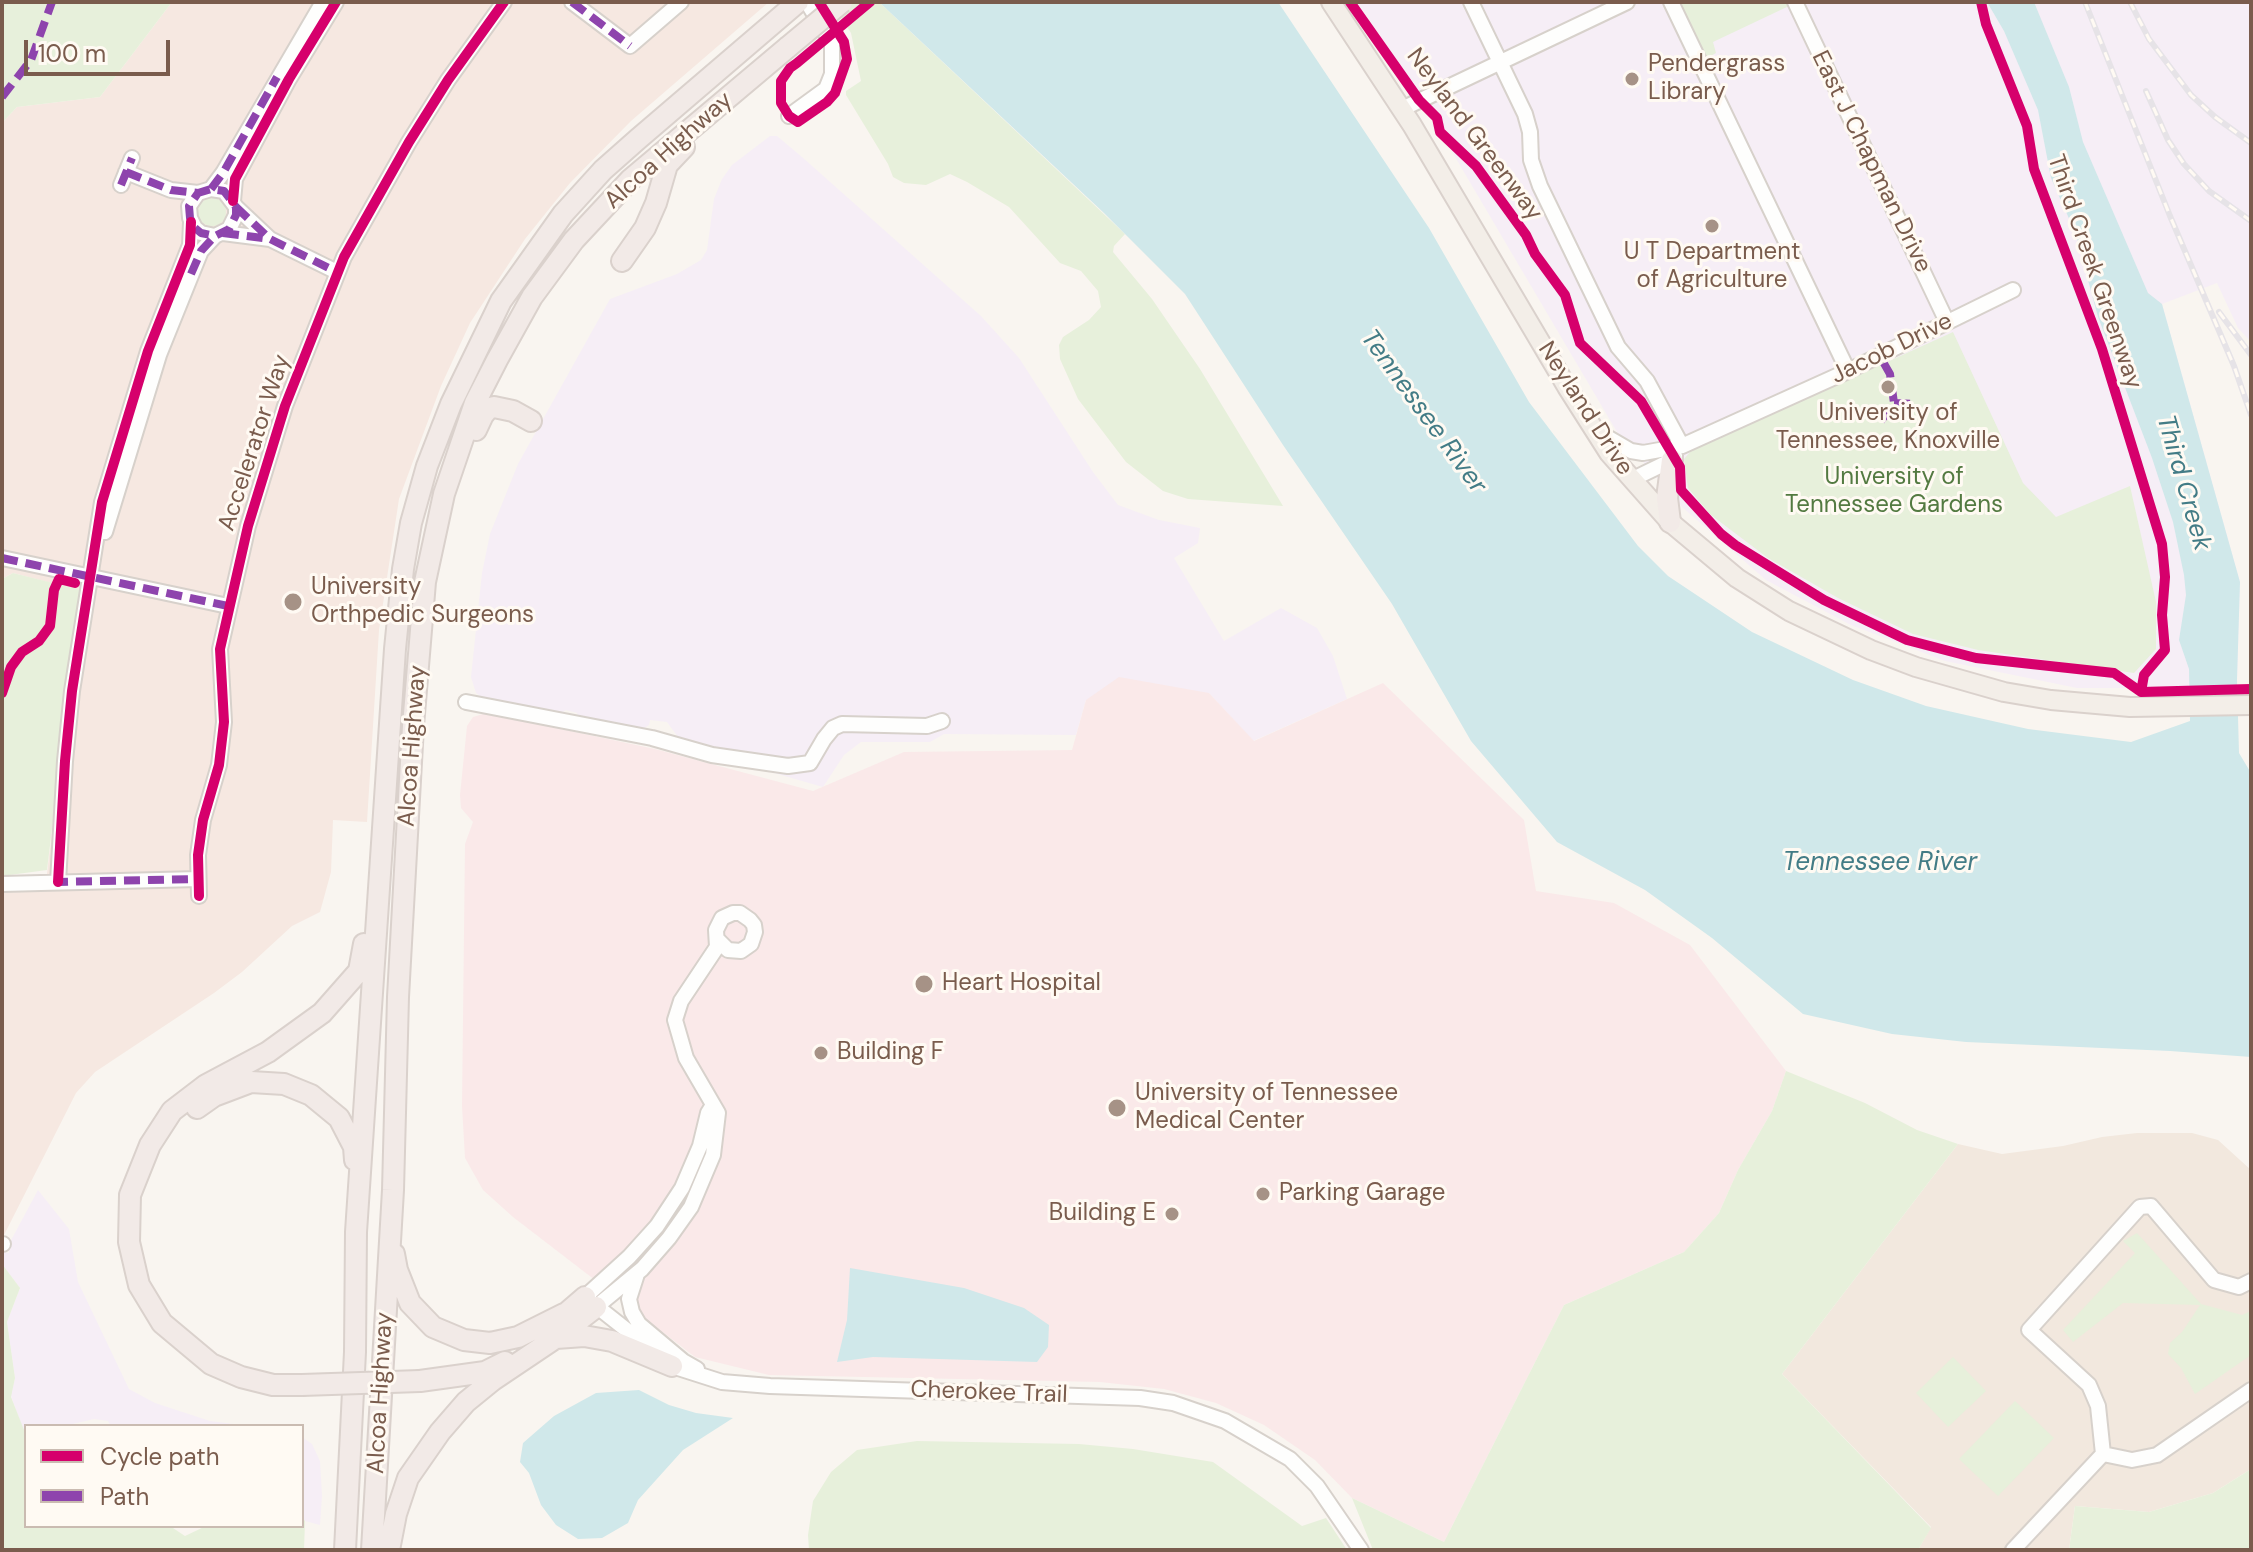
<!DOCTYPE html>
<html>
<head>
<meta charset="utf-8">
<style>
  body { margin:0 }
  #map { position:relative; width:2253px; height:1552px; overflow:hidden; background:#f9f5f0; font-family:"DM Sans",sans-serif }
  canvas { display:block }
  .frame { position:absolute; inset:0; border:4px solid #7a5c4d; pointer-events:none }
  .legend { position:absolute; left:24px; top:1424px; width:280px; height:104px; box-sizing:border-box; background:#fffaf3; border:2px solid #cabbb1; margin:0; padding:10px 14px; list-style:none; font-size:24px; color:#7a5c4d }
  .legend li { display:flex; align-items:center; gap:16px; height:40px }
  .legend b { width:40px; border:2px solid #cabbb1 }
  .scale { position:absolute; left:24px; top:40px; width:146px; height:36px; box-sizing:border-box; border:4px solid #7a5c4d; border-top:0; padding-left:10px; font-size:24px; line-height:28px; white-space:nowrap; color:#7a5c4d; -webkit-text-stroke:6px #fffaf3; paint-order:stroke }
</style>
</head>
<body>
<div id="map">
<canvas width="2253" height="1552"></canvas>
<div class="frame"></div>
<ul class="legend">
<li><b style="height:10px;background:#d6006c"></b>Cycle path</li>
<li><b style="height:10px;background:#8e44ad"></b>Path</li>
</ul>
<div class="scale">100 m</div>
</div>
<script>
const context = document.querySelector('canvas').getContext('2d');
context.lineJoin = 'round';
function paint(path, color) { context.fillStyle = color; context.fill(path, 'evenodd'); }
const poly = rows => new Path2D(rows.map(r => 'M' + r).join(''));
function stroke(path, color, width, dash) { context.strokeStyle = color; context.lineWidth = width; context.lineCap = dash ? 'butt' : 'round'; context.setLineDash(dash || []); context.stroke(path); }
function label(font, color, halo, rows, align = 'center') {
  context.font = font + ' "DM Sans",sans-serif'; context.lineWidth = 6; context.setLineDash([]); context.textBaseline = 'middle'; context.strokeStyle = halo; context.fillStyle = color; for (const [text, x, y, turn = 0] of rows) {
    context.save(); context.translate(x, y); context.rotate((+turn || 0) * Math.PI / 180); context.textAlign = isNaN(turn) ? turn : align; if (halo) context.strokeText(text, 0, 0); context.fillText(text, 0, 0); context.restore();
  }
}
paint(poly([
  [2137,1133,2192,1133,2218,1140,2251,1170,2251,1469,2213,1493,2149,1512,2075,1506,2069,1550,1918,1550,1931,1527,1782,1374,1958,1144,2002,1154,2063,1146,2102,1137]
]), '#f2e8de');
paint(poly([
  [172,2,769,2,631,121,570,183,525,239,470,323,441,386,399,499,379,630,367,822,333,820,331,872,320,912,292,926,242,972,214,993,95,1072,76,1093,4,1235,2,1234,2,892,45,890,81,591,13,573,2,579,2,123,17,107,100,97]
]), '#f6e8e1');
paint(poly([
  [1357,2,2251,2,2251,342,2238,328,2217,283,2162,304,2240,582,2237,680,2171,688,2077,688,1945,661,1851,625,1766,580,1682,507,1617,432,1408,77],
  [770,136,777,136,802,157,981,316,1019,358,1093,472,1118,505,1159,520,1200,528,1198,543,1174,558,1224,641,1281,608,1317,628,1333,656,1347,699,1253,741,1209,693,1086,700,1076,735,944,734,930,742,861,742,844,755,823,787,729,760,727,751,678,737,667,722,650,720,649,725,643,729,579,718,577,713,566,710,559,714,486,700,476,693,471,677,482,573,490,534,518,464,610,299,677,274,701,260,707,250,714,199,722,179,732,165],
  [38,1190,69,1229,78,1282,129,1389,155,1403,210,1421,249,1426,111,1426,108,1421,94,1419,64,1426,26,1426,25,1435,11,1396,15,1378,7,1322,20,1288,2,1264,2,1252,9,1253,9,1244],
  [302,1437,312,1444,320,1461,322,1496,320,1525,305,1521,302,1517]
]), '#f6eef6');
paint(poly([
  [1119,677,1209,693,1254,741,1383,683,1524,820,1536,891,1614,903,1690,945,1786,1071,1772,1111,1738,1170,1719,1213,1684,1252,1564,1305,1444,1542,1352,1498,1315,1460,1264,1425,1216,1403,1164,1389,1100,1382,769,1375,695,1357,513,1217,483,1190,465,1158,462,1106,465,844,473,822,461,808,460,795,467,726,473,717,486,713,655,749,813,791,904,752,1072,750,1086,700]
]), '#fae9e9');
paint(poly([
  [2,2,172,2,100,97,17,107,2,123],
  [831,2,879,2,1125,234,1114,246,1113,252,1152,299,1200,369,1283,506,1188,499,1163,491,1126,462,1078,399,1060,359,1059,345,1063,337,1089,320,1101,307,1098,291,1081,271,1060,263,1009,207,967,182,950,174,926,185,904,183,893,177,888,164,846,95,846,91,861,81,851,33],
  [1679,2,1789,2,1789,6,1713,42,1716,53,1705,59],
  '198 212a14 14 0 1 1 28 0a14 14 0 1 1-28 0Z',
  [1953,332,2023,483,2056,517,2130,486,2156,602,2156,649,2134,673,1978,650,1913,634,1838,598,1768,558,1711,515,1688,488,1684,459,1691,451],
  [13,573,81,590,47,870,2,876,2,579],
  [1786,1071,1865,1103,1917,1130,1958,1144,1782,1374,1931,1528,1918,1550,1373,1550,1352,1498,1444,1542,1564,1305,1684,1252,1719,1213,1738,1170,1772,1111],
  [2137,1233,2201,1304,2242,1315,2251,1311,2251,1355,2195,1394,2181,1368,2168,1354,2170,1343,2182,1332,2200,1305,2123,1303,2073,1342,2063,1330,2135,1253,2123,1241],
  [2,1264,20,1288,7,1322,15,1378,11,1397,26,1435,26,1526,170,1526,185,1536,206,1526,302,1526,302,1517,305,1521,304,1550,2,1550],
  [1953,1357,1986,1391,1948,1427,1916,1393],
  [2015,1401,2054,1438,1998,1496,1959,1459],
  [917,1441,1079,1444,1133,1449,1213,1462,1302,1526,1326,1518,1347,1550,809,1550,808,1535,813,1501,831,1472,857,1450],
  [2251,1469,2251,1550,2069,1550,2075,1506,2149,1512,2213,1493]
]), '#e7f0db');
paint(poly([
  [879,2,1278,2,1429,228,1529,402,1638,546,1668,576,1752,632,1853,680,1926,706,2028,729,2131,742,2190,721,2189,669,2179,640,2186,595,2184,575,2173,522,2152,458,2098,317,2075,232,2051,178,2038,110,2004,31,1987,2,2034,2,2069,87,2083,142,2148,293,2162,304,2240,582,2237,680,2239,753,2251,773,2251,1057,2170,1051,1966,1042,1892,1034,1803,1014,1712,938,1645,890,1557,842,1471,741,1392,604,1283,445,1185,294,1104,213],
  [850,1268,964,1288,1024,1308,1049,1325,1048,1347,1037,1362,873,1357,837,1362,847,1320],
  [639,1390,669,1405,696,1413,733,1418,683,1450,638,1500,628,1523,602,1538,578,1539,556,1525,541,1505,529,1473,520,1462,523,1443,554,1416,596,1393]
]), '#d0e8ea');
const minor = poly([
  [572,2,630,46,681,2],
  [1471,2,1525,114,1530,132,1531,160,1540,186,1618,347,1647,381,1682,446],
  [1671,2,1848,371],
  [1795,2,1947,322],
  [1402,109,1627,2],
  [789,116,826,89,832,74,832,44,807,2],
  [126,172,171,190,198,193,211,189,224,191,236,207,236,215,229,229,215,236,201,233,195,228,190,218,189,206,198,193],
  [121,185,132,158],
  [211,189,223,173,323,2],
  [233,201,235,179,289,79,336,2],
  [236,207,270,239],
  [223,233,270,239,337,272],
  [1595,430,1631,451,1643,453,1682,446,1848,371,2013,290],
  [1631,480,1672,460,1675,456],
  [105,532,159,355,201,251,215,236],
  [2,558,228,606],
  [466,702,652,738,712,755,788,766,810,763,824,739,833,728,842,724,927,726,942,721],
  [58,882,65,761,72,691,102,502,148,351,190,245,191,222],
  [2,884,198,879],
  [199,896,198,855,203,820,219,765,224,722,220,649,248,526,285,406,344,257,409,142,448,80,504,2],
  [713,1105,708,1113,700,1146,682,1188,657,1226,629,1257,585,1297,672,1366,722,1382,770,1386,1140,1398,1173,1403,1225,1421,1290,1459,1317,1486,1361,1550],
  [2,1244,3,1244],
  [637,1274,629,1299,632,1312,639,1324,683,1361,697,1369],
  [596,1307,642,1269,669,1238,691,1207,713,1155,718,1113,686,1058,675,1020,681,1001,717,947,716,930,722,918,733,913,740,913,750,920,754,925,755,932,751,944,741,951,728,950,718,940],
  [2103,1454,2098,1406,2089,1385,2029,1330,2140,1207,2151,1206,2214,1280,2239,1287,2251,1281],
  [2103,1454,2132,1460,2157,1455,2251,1390],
  [2013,1550,2103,1454]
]);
const major = poly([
  [1331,2,1412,125,1567,387,1609,453,1670,522,1737,578,1789,611,1871,650,1916,667,2004,692,2051,700,2130,707,2251,705]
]);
const highway = poly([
  [622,261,645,228,656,203,667,165,684,147],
  [476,430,483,415,488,409,494,407,513,411,531,421],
  [1670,522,1667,498,1672,460],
  [197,1108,214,1096,251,1082,284,1084,311,1095,339,1118,354,1147,355,1160],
  [394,1254,397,1270,410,1303,433,1327,464,1340,490,1343,518,1337,564,1314],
  [556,1322,585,1297],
  [556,1338,584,1336,612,1341,672,1366],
  [420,1381,485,1372,505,1362],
  [302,1385,273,1385,241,1377,211,1364,162,1323,139,1285,129,1242,130,1195,150,1145,172,1111,206,1085,268,1052,322,1013,359,971,364,944],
  [345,1550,355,1352,356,1232,395,649,403,569,411,523,427,466,451,404,501,301,563,214,603,170,638,139,798,2],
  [372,1550,393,1190,398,997,413,726,425,582,444,494,475,403,497,360,532,297,574,240,630,180,788,47],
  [389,1550,396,1514,408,1478,440,1432,466,1402,493,1380,557,1337,596,1307]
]);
stroke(minor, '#d7d1cb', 18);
stroke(major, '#dad1cc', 22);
stroke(highway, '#dad1cc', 24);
stroke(minor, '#fefefd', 14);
stroke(major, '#f3eee8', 18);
stroke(highway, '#f2eae7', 20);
const rail = poly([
  [2085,2,2170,216,2234,366,2251,415],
  [2130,2,2149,39,2191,95,2215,117,2251,143],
  [2146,91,2168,140,2184,164,2209,191,2251,221],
  [2219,312,2251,355]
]);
stroke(rail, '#e6e3e7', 6);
stroke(rail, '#fffaf3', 3, [9]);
const highwayBridge = poly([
  [788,47,842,2],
  [302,1385,420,1381]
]);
stroke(highwayBridge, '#dad1cc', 24, []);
stroke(highwayBridge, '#f2eae7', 20);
stroke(poly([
  [572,2,630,46],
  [2,97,31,60,52,2],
  [126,172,171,190,198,193,211,189,224,191,236,207,236,215,229,229,215,236,201,233,195,228,190,218,189,206,198,193],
  [121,185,132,158],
  [211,189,223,173,277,77],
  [236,207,270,239],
  [223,233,270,239,337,272],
  [191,274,201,251,215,236],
  [1894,403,1913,404],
  [1881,421,1894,403,1890,374,1882,360],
  [2,558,228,606],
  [58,876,58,882,198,879]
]), '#8e44ad', 8, [16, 8]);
stroke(poly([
  [819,2,844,42,847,59,835,93,827,102,798,122,789,116,781,103,781,81,790,68,797,63,870,2],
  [1350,2,1419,100,1437,118,1440,132,1476,166,1526,235,1535,254,1565,295,1580,343,1641,401,1680,467,1681,490,1721,534,1735,545,1824,600,1907,640,1976,658,2114,673,2141,692,2251,689],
  [1981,2,1986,24,2027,126,2034,169,2102,349,2162,544,2165,577,2162,615,2165,650,2144,675,2141,692],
  [233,201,235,179,289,79,336,2],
  [2,693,11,667,22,652,39,641,50,626,54,590,59,579,75,583],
  [58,882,65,761,72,691,102,502,148,351,190,245,191,222],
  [199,896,198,855,203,820,219,765,224,722,220,649,248,526,285,406,344,257,409,142,448,80,504,2]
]), '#d6006c', 10);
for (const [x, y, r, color] of [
  [1632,79,8,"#a69286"],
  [1712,226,8,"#a69286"],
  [1888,387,8,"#a69286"],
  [293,602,10,"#a69286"],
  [924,984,10,"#a69286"],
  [821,1053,8,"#a69286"],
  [1117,1108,10,"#a69286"],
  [1263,1194,8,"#a69286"],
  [1172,1214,8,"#a69286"]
]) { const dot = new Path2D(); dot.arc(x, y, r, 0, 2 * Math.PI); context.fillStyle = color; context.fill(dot); stroke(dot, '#fffaf3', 3); }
label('24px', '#7a5c4d', '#fffaf3', [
  ["Pendergrass",1648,65],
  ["Library",1648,93],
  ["U T Department",1712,253,"center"],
  ["of Agriculture",1712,281,"center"],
  ["University of",1888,414,"center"],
  ["Tennessee, Knoxville",1888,442,"center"],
  ["University",311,588],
  ["Orthpedic Surgeons",311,616],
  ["Heart Hospital",942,984],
  ["Building F",837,1053],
  ["University of Tennessee",1135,1094],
  ["Medical Center",1135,1122],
  ["Parking Garage",1279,1194],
  ["Building E",1156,1214,"right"]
], 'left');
label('24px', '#7a5c4d', '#fffaf3', [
  ["Neyland Greenway",1474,135,53],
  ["Alcoa Highway",669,151,-42],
  ["East J Chapman Drive",1871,162,64],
  ["Third Creek Greenway",2094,272,71],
  ["Jacob Drive",1892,349,-26],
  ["Neyland Drive",1585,409,57],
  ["Accelerator Way",255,443,-72],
  ["Alcoa Highway",413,746,-86],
  ["Alcoa Highway",381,1393,-87],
  ["Cherokee Trail",989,1393,2]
]);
label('24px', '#537a41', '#fffaf3', [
  ["University of",1894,478],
  ["Tennessee Gardens",1894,506]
]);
label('italic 26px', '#437c86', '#fffaf3', [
  ["Tennessee River",1423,412,54],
  ["Third Creek",2183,483,74],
  ["Tennessee River",1880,863]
]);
</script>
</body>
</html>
